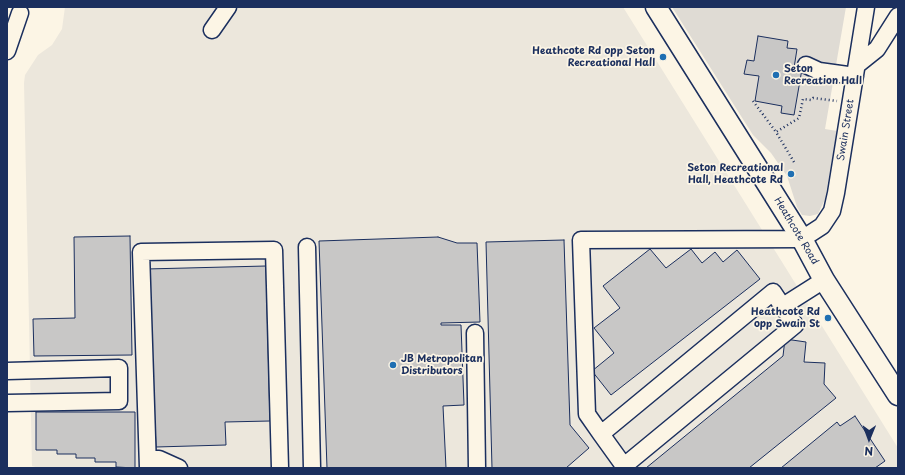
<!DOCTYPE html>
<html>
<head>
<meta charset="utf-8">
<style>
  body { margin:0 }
  #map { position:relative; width:905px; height:475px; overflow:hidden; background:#fcf5e5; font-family:"Playpen Sans",sans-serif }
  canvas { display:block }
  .frame { position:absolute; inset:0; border:8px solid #1b2f5e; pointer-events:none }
  .north { position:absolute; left:849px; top:419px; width:40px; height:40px; -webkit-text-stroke:3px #fcf5e5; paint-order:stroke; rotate:181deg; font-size:11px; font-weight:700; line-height:16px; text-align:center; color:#1b2f5e }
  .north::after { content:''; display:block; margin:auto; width:14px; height:18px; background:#1b2f5e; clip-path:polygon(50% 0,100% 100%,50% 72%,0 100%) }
</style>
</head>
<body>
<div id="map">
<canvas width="905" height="475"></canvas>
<div class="frame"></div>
<div class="north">N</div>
</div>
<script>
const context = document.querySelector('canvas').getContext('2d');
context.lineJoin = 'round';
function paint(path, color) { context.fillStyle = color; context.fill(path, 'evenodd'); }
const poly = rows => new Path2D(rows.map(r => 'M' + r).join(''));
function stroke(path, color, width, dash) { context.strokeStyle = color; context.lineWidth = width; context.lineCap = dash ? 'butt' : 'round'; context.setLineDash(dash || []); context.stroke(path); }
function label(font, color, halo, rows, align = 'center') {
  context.font = font + ' "Playpen Sans",sans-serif'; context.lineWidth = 3.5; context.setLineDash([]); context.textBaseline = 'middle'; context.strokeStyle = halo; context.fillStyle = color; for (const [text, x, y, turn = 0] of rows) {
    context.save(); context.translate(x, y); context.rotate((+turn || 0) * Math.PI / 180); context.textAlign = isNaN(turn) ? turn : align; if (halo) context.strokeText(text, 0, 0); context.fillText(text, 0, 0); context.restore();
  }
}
paint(poly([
  [65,7,623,7,898,448,898,468,39,468,32,466,24,83,25,75,38,55,52,45,62,29]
]), '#ece7dc');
paint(poly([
  [672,7,846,7,825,129,837,131,825,199,818,214,810,216,802,215,797,207,787,176,771,153,753,135]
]), '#dfdbd4');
const building = poly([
  [758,36,788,41,787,48,797,49,794,68,802,69,794,115,781,113,782,106,755,101,759,76,744,74,747,60,754,61,758,36],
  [130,236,132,355,34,356,33,319,75,318,74,237,130,236],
  [438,237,457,243,477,243,480,322,441,323,441,325,461,325,464,405,443,406,446,468,327,468,319,241,438,237],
  [564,240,570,425,589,448,566,468,492,468,486,242,564,240],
  [650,249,666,268,691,249,702,263,715,252,723,262,737,250,760,279,611,395,592,371,614,353,594,328,620,308,603,286,650,249],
  [266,266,270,421,225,422,226,445,156,447,155,424,150,424,146,269,266,266],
  [785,339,806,342,804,362,825,363,824,384,836,398,749,468,646,468,783,356,785,339],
  [36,412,135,412,135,468,116,467,116,462,95,462,95,458,76,458,76,454,57,454,57,450,36,450,36,412],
  [855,416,885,461,875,468,781,468,837,422,840,426,855,416]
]);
paint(building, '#c8c7c6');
stroke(building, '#1b2f5e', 1);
const minor = poly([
  [212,30,228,7],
  [7,51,20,13],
  [806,65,819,71,855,76],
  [857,65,877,49,898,16],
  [307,247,312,468],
  [783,306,824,280],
  [475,333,477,468],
  [7,371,119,368,119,401,7,403],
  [601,434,773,292,795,325,624,466,601,434,587,414,581,240,802,239,822,226,832,211,836,193,866,7],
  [148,459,159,459,179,468],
  [148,468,141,252,274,250,280,468]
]);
const major = poly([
  [656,7,802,239,824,280,898,395]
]);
stroke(minor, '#1b2f5e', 19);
stroke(major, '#1b2f5e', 23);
stroke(poly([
  [753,101,776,132],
  [794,162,776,132,799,118,803,99,811,100,813,98,837,101]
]), '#1b2f5e', 2.5, [1, 3]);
stroke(minor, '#fcf5e5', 16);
stroke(major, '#fcf5e5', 20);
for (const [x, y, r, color] of [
  [663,57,4,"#1f6fb2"],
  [776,75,4,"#1f6fb2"],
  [791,174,4,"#1f6fb2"],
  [828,318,4,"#1f6fb2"],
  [393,365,4,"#1f6fb2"]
]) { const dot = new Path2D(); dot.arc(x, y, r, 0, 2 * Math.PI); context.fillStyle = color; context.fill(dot); stroke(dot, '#fcf5e5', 1.5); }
label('bold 10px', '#1b2f5e', '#fcf5e5', [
  ["Heathcote Rd opp Seton",655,51],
  ["Recreational Hall",655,63],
  ["Seton",784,69,"left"],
  ["Recreation Hall",784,81,"left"],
  ["Seton Recreational",783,168],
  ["Hall, Heathcote Rd",783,180],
  ["Heathcote Rd",820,312],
  ["opp Swain St",820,324],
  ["JB Metropolitan",401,359,"left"],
  ["Distributors",401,371,"left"]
], 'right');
label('10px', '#1b2f5e', '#fcf5e5', [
  ["Swain Street",846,130,-81],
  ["Heathcote Road",796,231,59]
]);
</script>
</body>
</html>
